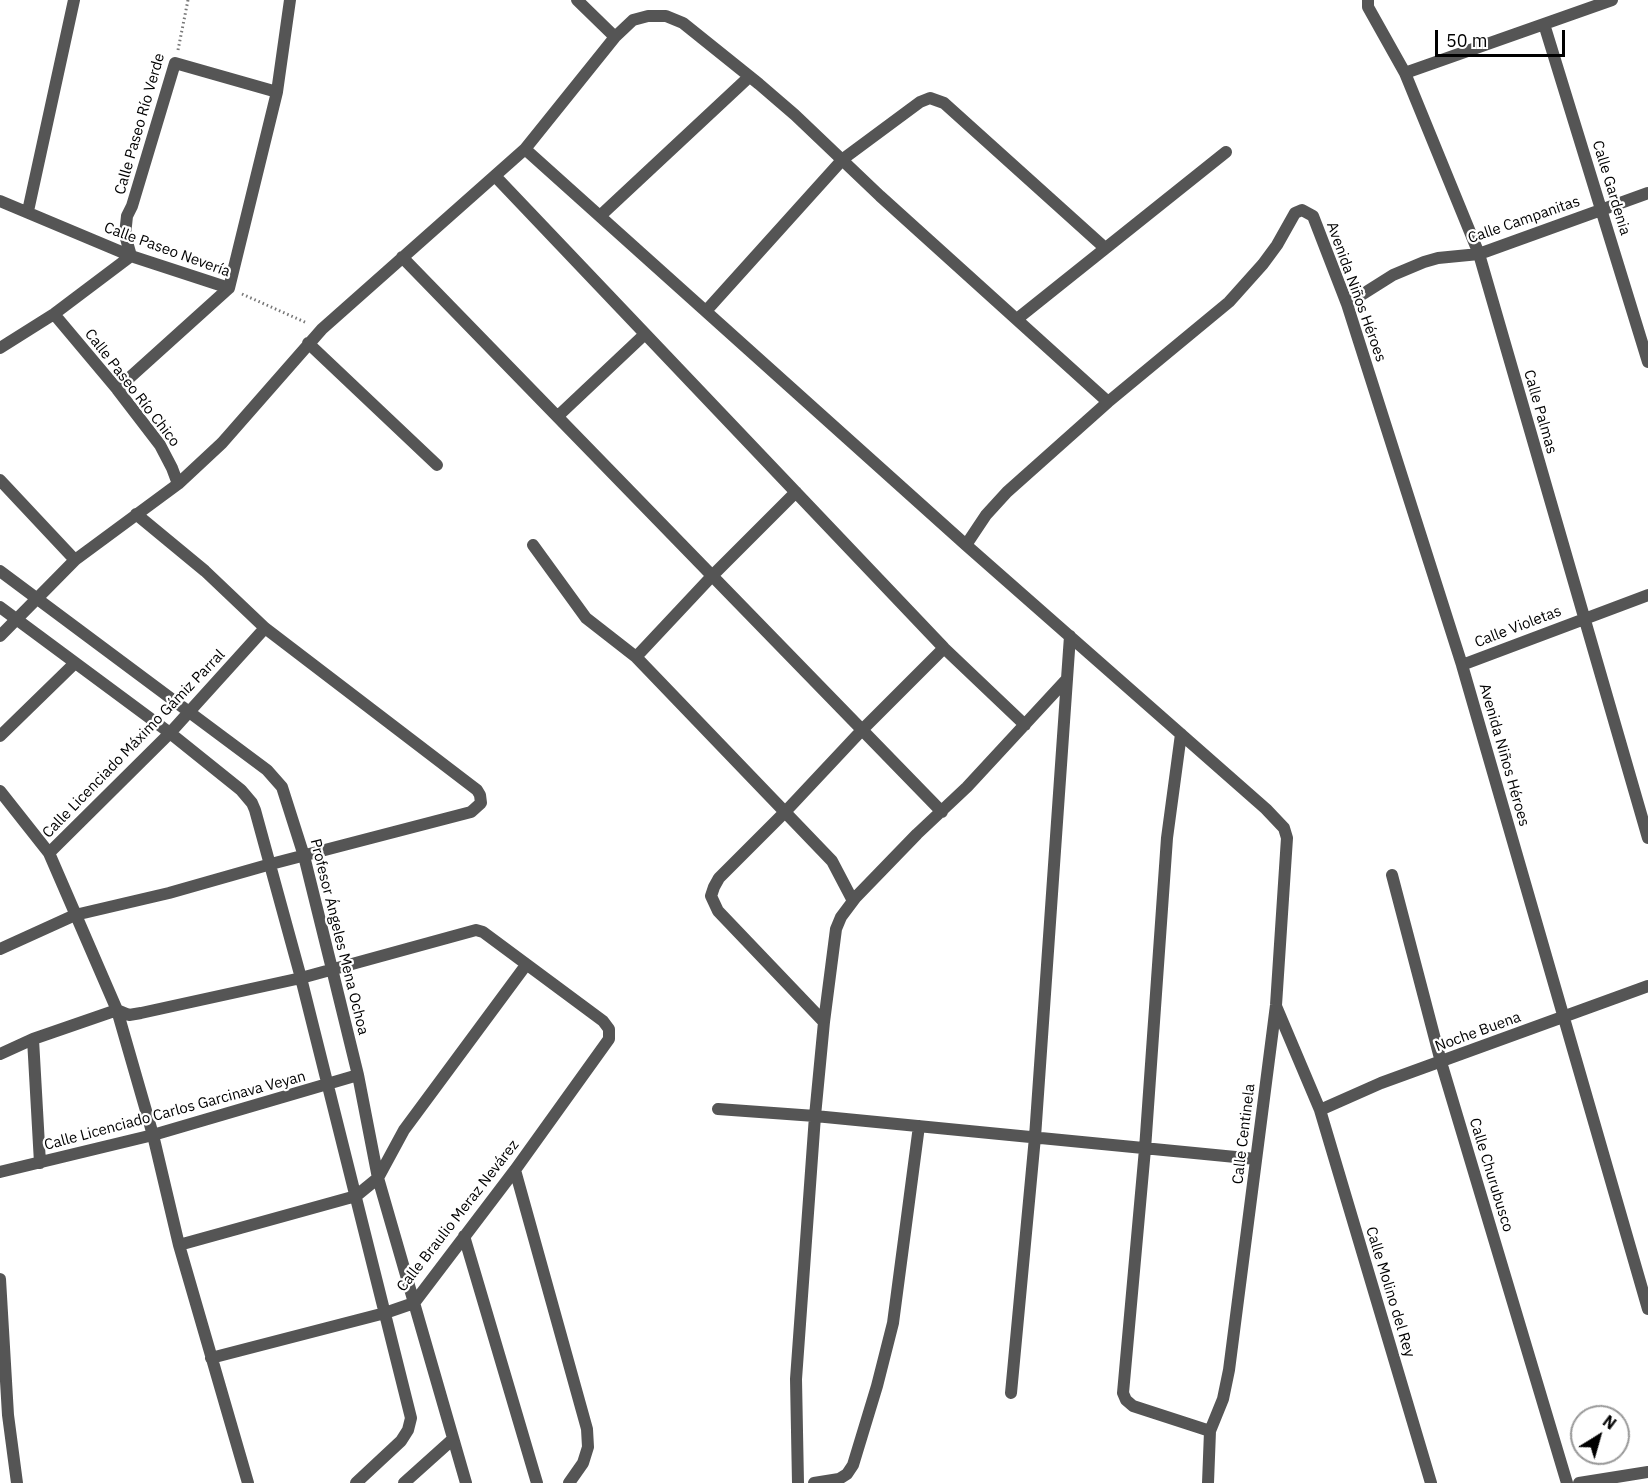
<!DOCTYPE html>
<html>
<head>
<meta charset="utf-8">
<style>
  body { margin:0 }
  #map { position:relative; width:1648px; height:1483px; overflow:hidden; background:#fff; font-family:"IBM Plex Sans",sans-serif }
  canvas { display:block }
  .north { position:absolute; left:1570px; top:1405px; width:60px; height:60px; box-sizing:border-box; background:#fff; border:2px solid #999; border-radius:50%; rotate:37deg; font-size:16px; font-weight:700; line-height:24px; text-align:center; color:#000 }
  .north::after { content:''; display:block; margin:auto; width:21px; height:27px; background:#000; clip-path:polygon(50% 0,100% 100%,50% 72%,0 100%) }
  .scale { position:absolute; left:1435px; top:30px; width:130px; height:27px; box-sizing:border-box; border:3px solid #000; border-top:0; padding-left:8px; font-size:18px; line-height:21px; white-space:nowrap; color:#000; -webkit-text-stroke:4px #fff; paint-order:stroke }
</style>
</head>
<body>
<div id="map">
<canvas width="1648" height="1483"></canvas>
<div class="north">N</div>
<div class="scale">50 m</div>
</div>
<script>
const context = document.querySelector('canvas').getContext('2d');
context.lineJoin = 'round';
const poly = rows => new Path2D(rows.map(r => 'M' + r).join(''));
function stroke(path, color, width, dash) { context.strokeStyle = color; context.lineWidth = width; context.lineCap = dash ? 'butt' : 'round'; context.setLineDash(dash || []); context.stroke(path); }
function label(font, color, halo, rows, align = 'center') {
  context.font = font + ' "IBM Plex Sans",sans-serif'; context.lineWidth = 4.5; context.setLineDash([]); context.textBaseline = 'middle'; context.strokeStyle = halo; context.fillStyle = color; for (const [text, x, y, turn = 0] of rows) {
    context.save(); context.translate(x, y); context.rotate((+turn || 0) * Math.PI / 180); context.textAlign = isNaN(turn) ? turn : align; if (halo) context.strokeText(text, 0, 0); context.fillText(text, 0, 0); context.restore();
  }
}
stroke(poly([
  [178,50,188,0],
  [242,294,307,323]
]), '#777', 3, [1.5, 3]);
stroke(poly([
  [577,0,615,37],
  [1368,0,1368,7,1405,73,1479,254,1648,838],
  [1544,24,1648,362],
  [1405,73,1612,0],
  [525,149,966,545,1266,809,1284,828,1287,838,1276,1005,1229,1370,1223,1399,1210,1431,1208,1483],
  [495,176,944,648,1025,725],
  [0,201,131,256,229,288],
  [28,211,74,0],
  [600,216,749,77],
  [402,257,942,812],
  [229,288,277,92,290,0],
  [1347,304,1393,275,1424,262,1438,258,1479,254,1648,193],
  [706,311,843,159,920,102,930,98,944,103,1105,248],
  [54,314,117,389,160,445,172,468,178,484],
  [1017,319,1226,152],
  [308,343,437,465],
  [0,348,54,314,131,256,125,235,127,216,132,206,175,63,277,92],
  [117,389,229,288],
  [558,416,645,334],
  [0,480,75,560],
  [533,545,586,618,636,657,832,861,853,901],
  [966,545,986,515,1007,492,1108,402,1229,302,1263,264,1277,245,1295,213,1302,210,1313,216,1347,304,1462,665,1648,1309],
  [0,571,267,770,282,787,304,856,332,969,358,1075,378,1178,466,1483],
  [0,607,170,733,241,790,252,803,255,810,301,978,411,1418,408,1430,401,1441,356,1483],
  [0,636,75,560,178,484,222,443,322,329,525,149,615,37,633,20,648,16,666,16,683,23,759,84,795,115,880,196,1108,402],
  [636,657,712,576,796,492],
  [1462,665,1648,595],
  [1181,734,1167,838,1145,1149,1123,1393,1126,1400,1133,1406,1210,1431],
  [0,736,75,663],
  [0,791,49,853,117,1010,153,1135,179,1245,248,1483],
  [49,853,170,733,265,628],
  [1392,875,1441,1062,1567,1483],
  [0,949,75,915,169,893,271,864,471,812,481,803,480,795,477,790,265,628,205,571,136,514],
  [1276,1006,1320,1110,1431,1483],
  [824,1022,718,911,711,896,714,887,719,878,786,811,862,730,944,648],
  [33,1039,40,1163],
  [0,1054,33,1039,117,1010,129,1015,141,1013,301,978,476,930,483,932,603,1021,609,1029,609,1039,515,1170,414,1303,385,1313,211,1358],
  [718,1109,815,1116,1256,1159],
  [1320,1110,1381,1083,1648,986],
  [515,1170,587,1429,588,1447,583,1463,569,1483],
  [0,1172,153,1135,358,1075],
  [464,1236,537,1483],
  [179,1245,356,1196,378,1178,404,1130,526,965],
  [0,1279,8,1415,17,1483],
  [1011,1393,1035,1137,1070,636],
  [404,1483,453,1439],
  [798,1483,796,1379,815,1116,824,1022,836,929,841,917,856,897,917,834,967,787,1066,680],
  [814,1483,839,1479,847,1474,853,1465,877,1386,893,1323,919,1126],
  [1579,1483,1648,1472]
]), '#555', 12);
label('15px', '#000', '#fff', [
  ["Calle Paseo Río Verde",140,124,-74],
  ["Calle Gardenia",1611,188,73],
  ["Calle Campanitas",1524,220,-19],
  ["Calle Paseo Nevería",167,250,20],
  ["Avenida Niños Héroes",1356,292,70],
  ["Calle Paseo Río Chico",132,388,52],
  ["Calle Palmas",1540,412,74],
  ["Calle Violetas",1518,627,-21],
  ["Calle Licenciado Máximo Gámiz Parral",134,744,-46],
  ["Avenida Niños Héroes",1504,755,74],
  ["Profesor Ángeles Mena Ochoa",339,937,76],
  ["Noche Buena",1478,1032,-20],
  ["Calle Licenciado Carlos Garcinava Veyan",175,1111,-15],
  ["Calle Centinela",1244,1134,-83],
  ["Calle Churubusco",1491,1175,73],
  ["Calle Braulio Meraz Nevárez",458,1216,-52],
  ["Calle Molino del Rey",1390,1292,73]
]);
</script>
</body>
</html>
